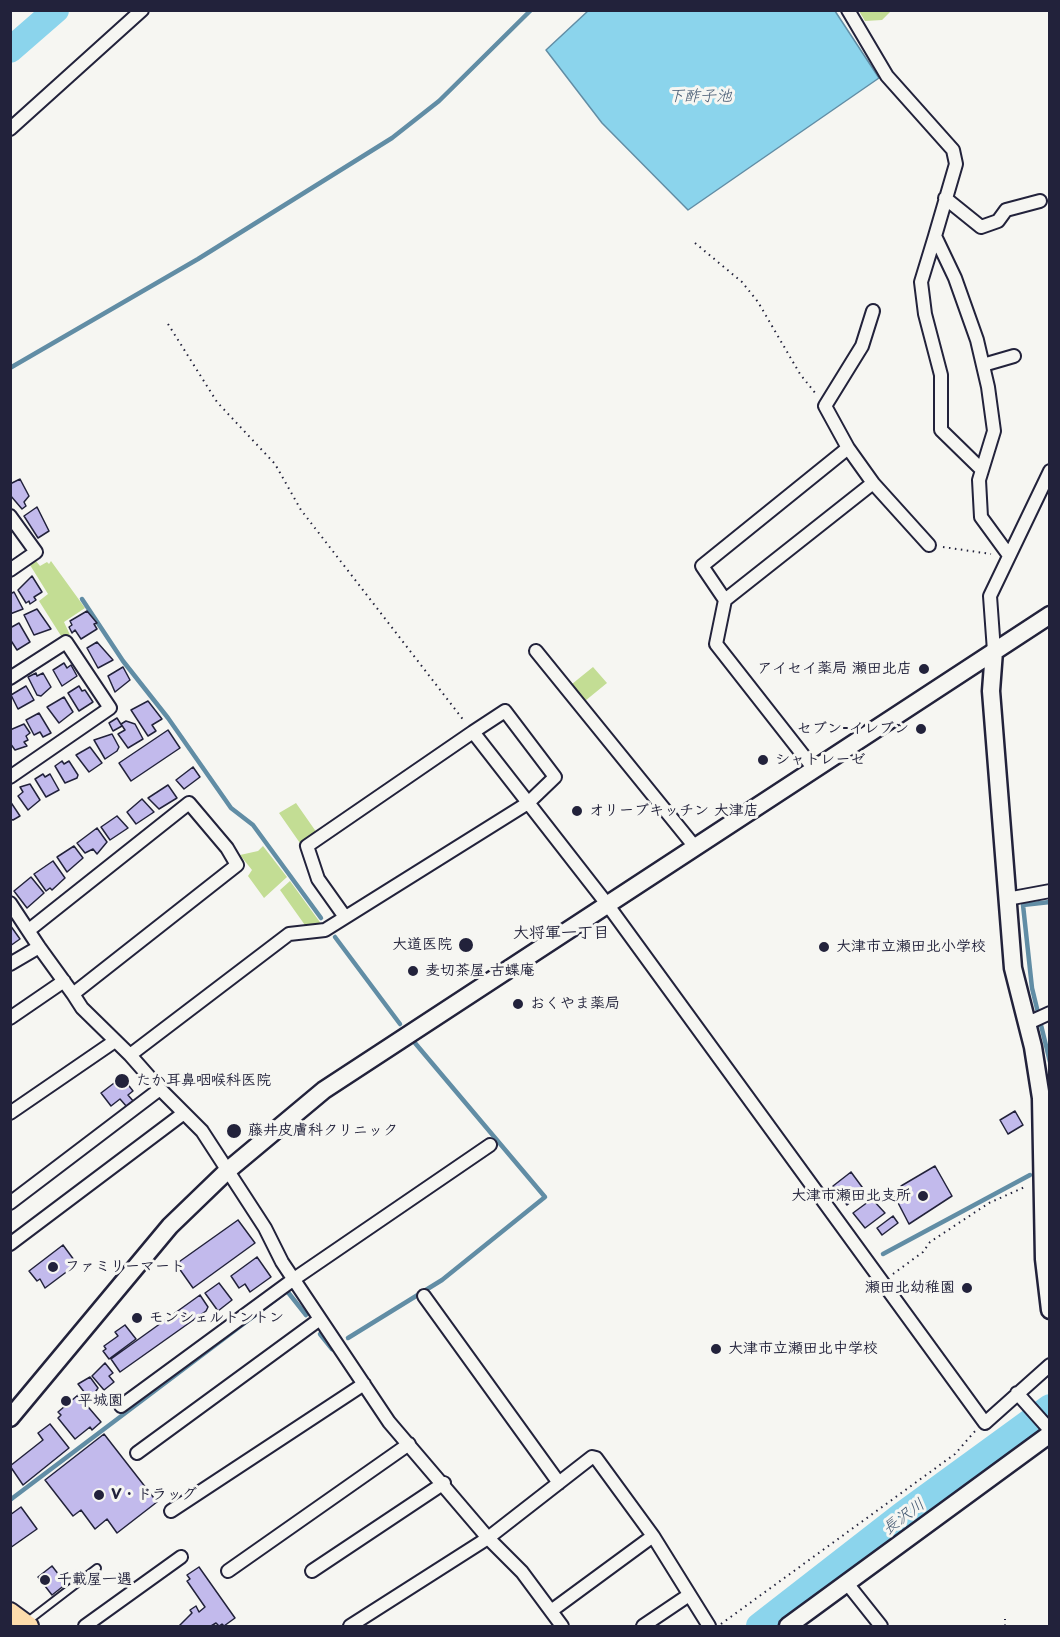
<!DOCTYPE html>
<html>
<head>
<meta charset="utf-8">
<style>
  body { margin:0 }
  #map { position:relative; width:1060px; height:1637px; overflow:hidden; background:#f6f6f2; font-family:"Playpen Sans",sans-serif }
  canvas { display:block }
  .frame { position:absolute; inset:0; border:12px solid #22223b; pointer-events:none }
</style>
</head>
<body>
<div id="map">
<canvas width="1060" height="1637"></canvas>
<div class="frame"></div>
</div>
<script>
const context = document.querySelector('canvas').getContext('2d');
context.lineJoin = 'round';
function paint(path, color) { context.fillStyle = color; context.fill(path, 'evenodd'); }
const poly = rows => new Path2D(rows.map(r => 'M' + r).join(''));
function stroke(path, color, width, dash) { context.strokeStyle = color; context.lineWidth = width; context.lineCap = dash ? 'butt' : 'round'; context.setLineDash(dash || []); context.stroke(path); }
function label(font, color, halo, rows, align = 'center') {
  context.font = font + ' "Playpen Sans","Klee One",sans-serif'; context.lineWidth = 6; context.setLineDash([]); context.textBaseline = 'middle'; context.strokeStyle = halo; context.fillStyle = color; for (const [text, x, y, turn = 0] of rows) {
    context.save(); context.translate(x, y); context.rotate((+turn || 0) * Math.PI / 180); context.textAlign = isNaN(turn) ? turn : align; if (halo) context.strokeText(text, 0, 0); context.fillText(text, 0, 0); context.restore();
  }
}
paint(poly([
  [859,11,891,11,882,20,865,21],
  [36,561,40,566,47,562,49,564,51,561,85,608,64,622,70,635,63,639,39,601,48,594,30,565],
  [593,667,607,683,585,701,572,684],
  [296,803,317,833,302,846,279,813],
  [263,846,287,877,264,898,248,876,252,870,240,855,258,851],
  [290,881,322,925,307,928,280,890]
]), '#c3dd94');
const water = poly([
  [589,10,835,11,879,78,688,210,602,123,546,50,589,10]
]);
paint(water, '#8bd4ec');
stroke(water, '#618da5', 1.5);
stroke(poly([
  [10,368,198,259,392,138,439,101,531,10],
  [82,599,123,661,168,718,231,808,253,825,321,918],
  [1050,902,1023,905,1032,988,1050,1062],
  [335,937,400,1024],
  [883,1254,1030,1175],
  [320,1334,332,1349],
  [348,1338,442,1280,545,1197,415,1043],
  [10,1500,287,1291,306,1315]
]), '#618da5', 4.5);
stroke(poly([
  [10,50,56,10],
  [759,1626,903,1514,1050,1407]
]), '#8bd4ec', 26);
const building = poly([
  [20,479,29,496,24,502,26,506,22,509,10,495,10,484,20,479],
  [37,507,49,531,38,538,24,516,37,507],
  [32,576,42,592,34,597,36,600,30,604,29,601,26,603,18,590,32,576],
  [14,592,23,609,10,614,10,594,14,592],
  [37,609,51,629,34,635,24,615,37,609],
  [87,611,97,623,94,624,97,629,81,639,75,630,72,633,69,627,72,625,70,621,87,611],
  [19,623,30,642,17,650,10,639,10,628,19,623],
  [97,642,113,660,98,668,87,648,97,642],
  [64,663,67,668,71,665,77,676,62,686,53,670,64,663],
  [123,667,130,680,115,692,108,676,123,667],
  [36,673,37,676,43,673,51,687,41,696,37,695,28,677,36,673],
  [26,686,34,700,18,709,11,695,26,686],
  [79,686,82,691,85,690,93,702,79,711,68,693,79,686],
  [64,697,73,712,59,723,47,707,64,697],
  [148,701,162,719,152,725,156,731,148,736,131,710,148,701],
  [39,713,51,733,43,737,40,732,34,735,26,720,39,713],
  [117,718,122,726,113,731,109,723,117,718],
  [126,721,135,724,143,739,128,748,118,734,125,730,121,724,126,721],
  [24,724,30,733,26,736,28,740,24,742,27,746,15,750,10,743,10,730,24,724],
  [168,730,180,748,131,781,119,763,168,730],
  [112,734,119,747,117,751,105,759,94,740,112,734],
  [90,747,102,763,89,772,76,755,90,747],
  [62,761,64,764,69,761,78,775,77,778,65,783,55,766,62,761],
  [193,767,200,777,184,789,176,780,193,767],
  [43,774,45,777,50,774,59,790,46,797,35,779,43,774],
  [30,784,40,800,28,810,18,796,23,792,20,787,30,784],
  [168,785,177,798,159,809,148,798,168,785],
  [142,799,154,812,136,824,127,812,142,799],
  [10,801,20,816,13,820,10,819,10,801],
  [117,816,128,828,110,840,101,827,117,816],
  [97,828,107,842,97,854,93,849,85,853,77,843,97,828],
  [74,846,83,858,67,872,57,857,74,846],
  [53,861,65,878,52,890,50,888,46,891,34,874,53,861],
  [31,877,44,893,27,908,14,891,31,877],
  [10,925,20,939,10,946,10,925],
  [122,1077,133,1091,128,1095,134,1102,127,1107,120,1099,111,1106,101,1093,122,1077],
  [1015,1111,1023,1125,1008,1134,1000,1120,1015,1111],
  [935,1166,952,1196,909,1224,894,1195,903,1189,901,1186,935,1166],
  [851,1172,865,1191,847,1205,833,1186,851,1172],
  [872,1199,885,1213,865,1228,853,1213,872,1199],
  [893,1216,898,1223,882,1235,877,1228,893,1216],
  [238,1220,255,1243,193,1288,176,1264,238,1220],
  [63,1245,77,1264,45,1288,40,1279,37,1281,29,1271,63,1245],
  [257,1257,271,1277,250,1292,245,1284,239,1288,231,1276,257,1257],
  [219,1283,232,1300,218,1311,205,1293,219,1283],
  [200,1295,208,1307,206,1311,120,1372,111,1359,200,1295],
  [125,1325,136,1339,109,1359,103,1351,106,1349,104,1346,118,1336,115,1332,125,1325],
  [105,1363,113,1373,109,1376,114,1382,104,1390,92,1376,105,1363],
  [90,1377,98,1388,94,1394,100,1402,95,1406,78,1384,90,1377],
  [78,1395,101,1422,92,1430,90,1427,75,1439,58,1418,61,1415,58,1412,78,1395],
  [50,1424,69,1448,23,1485,10,1466,43,1440,38,1433,50,1424],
  [104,1434,157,1502,117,1533,107,1519,95,1529,81,1510,73,1516,45,1480,104,1434],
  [21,1507,37,1529,10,1548,10,1515,21,1507],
  [52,1566,66,1584,52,1595,38,1577,52,1566],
  [199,1567,235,1618,224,1626,222,1624,219,1626,216,1623,211,1626,179,1626,192,1613,190,1610,196,1606,199,1612,205,1607,187,1581,190,1579,187,1575,199,1567]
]);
paint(building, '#c2baec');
stroke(building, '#22223b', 1.5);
const lane = poly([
  [28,1621,97,1568]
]);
const street = poly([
  [848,10,887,76,953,150,956,164,935,236,955,278,977,340,988,387,994,431,979,480,981,517,1008,554],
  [10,129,142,10],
  [945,198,981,227,998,221,1006,210,1040,201],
  [935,236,921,282,925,314,941,375,941,430,981,469],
  [983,365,1014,356],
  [848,448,825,406,862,346,873,311],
  [873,483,929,545],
  [10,516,36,552,10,570],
  [725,600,702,566,848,448,873,483,725,600,716,644,814,769],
  [536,651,695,847],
  [994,651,990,596,1050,471],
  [10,678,66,642,110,708,10,777],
  [1007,899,1050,891],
  [10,903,39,947,73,994,237,865,227,848,189,803,29,930],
  [345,917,318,879,307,846,473,732,607,904,985,1423,1050,1365],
  [10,964,39,947],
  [73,994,82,1008,130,1055],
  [10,1018,64,981],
  [1026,1024,1050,1013],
  [160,1089,130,1055,289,934,325,930,528,803,555,777,505,711,473,732],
  [10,1113,115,1041],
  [10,1203,160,1089,202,1131,265,1228,282,1262,389,1422,488,1538,522,1572,562,1626],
  [10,1244,184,1113],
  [424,1296,559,1483],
  [1017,1393,1050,1430],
  [121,1406,294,1279,490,1145],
  [137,1453,320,1319],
  [171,1511,364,1384],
  [228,1571,409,1444],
  [312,1571,444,1483],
  [846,1582,881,1626],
  [551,1611,653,1536],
  [85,1626,181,1557],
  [350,1626,488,1538,592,1457,596,1458,653,1536,709,1626],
  [643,1626,689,1595]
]);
const secondary = poly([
  [994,651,991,691,1013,968,1033,1047,1041,1098,1044,1259,1050,1310],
  [10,1418,170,1226,227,1171,324,1090,1050,615],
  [788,1626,1050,1434]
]);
const primary = poly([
  [10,1612,29,1626]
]);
stroke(lane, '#22223b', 10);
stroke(street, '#22223b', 16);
stroke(secondary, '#22223b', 21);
stroke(primary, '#22223b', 22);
stroke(poly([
  [695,243,742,282,758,302,800,374,816,394],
  [168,324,217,402,275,464,301,510,465,722],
  [943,547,991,554],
  [893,1274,923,1252,930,1242,989,1203,1027,1186],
  [721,1624,955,1454,976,1430],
  [1005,1626,1005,1619]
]), '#22223b', 2, [1.5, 4.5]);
stroke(lane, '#f6f6f2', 6);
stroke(street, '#f6f6f2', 12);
stroke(secondary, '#f6f6f2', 16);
stroke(primary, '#fddcac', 18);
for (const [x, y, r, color] of [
  [924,669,6,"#22223b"],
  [921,729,6,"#22223b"],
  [763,760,6,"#22223b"],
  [577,811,6,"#22223b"],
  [466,945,8,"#22223b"],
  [824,947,6,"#22223b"],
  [413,971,6,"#22223b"],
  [518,1004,6,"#22223b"],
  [122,1081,8,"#22223b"],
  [234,1131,8,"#22223b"],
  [923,1196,6,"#22223b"],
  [53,1267,6,"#22223b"],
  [967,1288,6,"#22223b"],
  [137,1318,6,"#22223b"],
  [716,1349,6,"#22223b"],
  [66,1401,6,"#22223b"],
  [99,1495,6,"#22223b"],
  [45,1580,6,"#22223b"]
]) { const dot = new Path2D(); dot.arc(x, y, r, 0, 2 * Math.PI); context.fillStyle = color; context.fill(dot); stroke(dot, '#f6f6f2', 2); }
label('bold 15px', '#22223b', '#f6f6f2', [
  ["アイセイ薬局 瀬田北店",912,669,"right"],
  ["セブン-イレブン",909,729,"right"],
  ["シャトレーゼ",775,760],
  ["オリーブキッチン 大津店",589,811],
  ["大道医院",452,945,"right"],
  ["大津市立瀬田北小学校",836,947],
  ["麦切茶屋 古蝶庵",425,971],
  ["おくやま薬局",530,1004],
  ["たか耳鼻咽喉科医院",136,1081],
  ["藤井皮膚科クリニック",248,1131],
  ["大津市瀬田北支所",911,1196,"right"],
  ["ファミリーマート",65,1267],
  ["瀬田北幼稚園",955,1288,"right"],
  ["モンシェルトントン",149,1318],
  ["大津市立瀬田北中学校",728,1349],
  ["平城園",78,1401],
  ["V・ドラッグ",111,1495],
  ["千載屋一遇",57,1580]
], 'left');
label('italic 16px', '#425770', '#f6f6f2', [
  ["下酢子池",700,97],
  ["長沢川",904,1517,-37]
]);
label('bold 16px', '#22223b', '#f6f6f2', [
  ["大将軍一丁目",561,934]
]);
</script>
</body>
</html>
